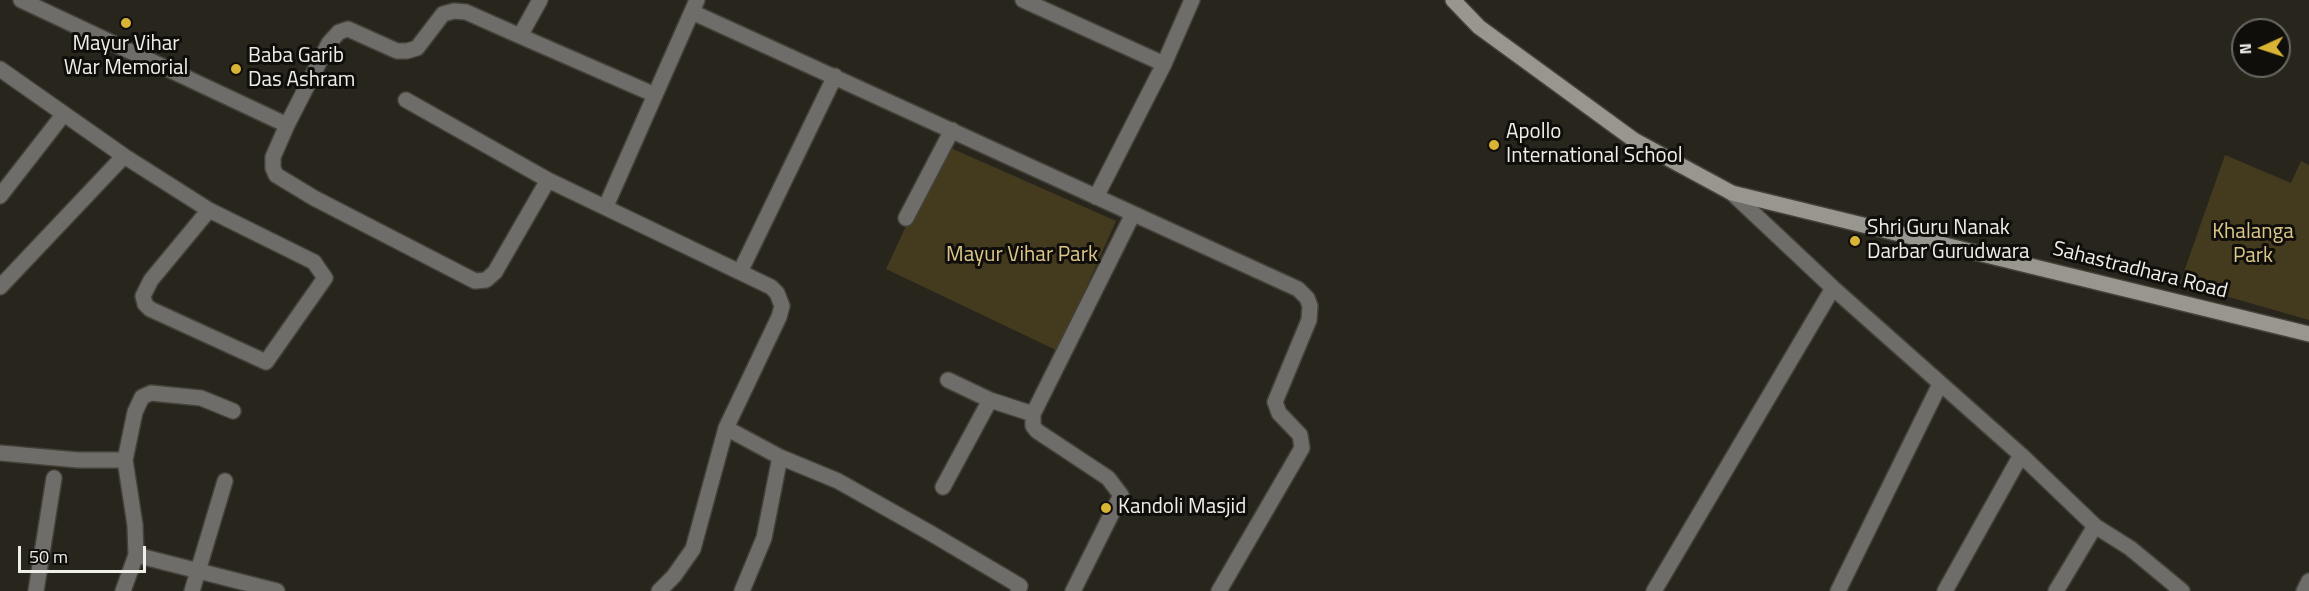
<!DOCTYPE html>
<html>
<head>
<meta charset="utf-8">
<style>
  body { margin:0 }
  #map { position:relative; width:2309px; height:591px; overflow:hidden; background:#28251d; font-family:"Titillium Web",sans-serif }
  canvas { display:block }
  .north { position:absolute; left:2231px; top:18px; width:60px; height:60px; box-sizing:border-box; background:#100e0b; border:2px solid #696863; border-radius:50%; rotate:267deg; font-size:16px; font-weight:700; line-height:24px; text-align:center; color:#efeee8 }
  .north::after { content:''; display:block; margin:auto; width:21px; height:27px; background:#d9b434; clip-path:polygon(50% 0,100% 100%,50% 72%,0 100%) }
  .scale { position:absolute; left:18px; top:546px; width:128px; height:27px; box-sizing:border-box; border:3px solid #efeee8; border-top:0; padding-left:8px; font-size:18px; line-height:21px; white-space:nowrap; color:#efeee8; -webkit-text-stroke:4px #100e0b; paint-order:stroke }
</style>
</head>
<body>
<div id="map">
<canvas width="2309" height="591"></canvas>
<div class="north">N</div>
<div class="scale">50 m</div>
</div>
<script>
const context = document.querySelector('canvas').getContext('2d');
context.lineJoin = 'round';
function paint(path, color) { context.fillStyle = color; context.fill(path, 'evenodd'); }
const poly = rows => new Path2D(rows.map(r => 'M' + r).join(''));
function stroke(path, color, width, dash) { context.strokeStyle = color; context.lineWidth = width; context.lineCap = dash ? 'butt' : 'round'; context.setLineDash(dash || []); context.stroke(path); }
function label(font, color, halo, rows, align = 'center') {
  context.font = font + ' "Titillium Web",sans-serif'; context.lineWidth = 6; context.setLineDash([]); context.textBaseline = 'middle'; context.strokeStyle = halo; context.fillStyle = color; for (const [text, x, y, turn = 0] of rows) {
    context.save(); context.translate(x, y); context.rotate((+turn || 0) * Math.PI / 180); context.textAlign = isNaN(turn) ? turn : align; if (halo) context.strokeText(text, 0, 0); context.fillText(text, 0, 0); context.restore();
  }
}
paint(poly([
  [944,145,1116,221,1058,351,886,269],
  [2225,155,2291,183,2301,161,2309,165,2309,320,2180,283]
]), '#443b1f');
const street = poly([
  [21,0,287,125,329,43,339,32,348,29,397,51,407,51,417,48,443,14,454,11,466,12,520,36,540,0],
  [1023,0,1164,64],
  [692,12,1298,289,1307,298,1310,306,1309,320,1275,402,1279,413,1300,435,1302,448,1219,591],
  [520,36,653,94],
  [0,69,124,156],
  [406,100,548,180],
  [287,125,273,157,273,168,276,175,314,198,475,281,486,280,495,272,548,180,771,287,777,293,782,306,779,317,726,428,693,549,674,576,659,591],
  [1732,193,1833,288,2021,455,2095,526,2130,548,2182,591],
  [0,196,63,115],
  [1096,197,1164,64,1192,0],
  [606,206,697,0],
  [906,218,952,130],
  [740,272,835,76],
  [0,287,124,156,209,210,151,280,143,296,145,304,150,309,266,362,325,278,314,262,209,210],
  [948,380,990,400,1033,414],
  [726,428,780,457,838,481,932,534,1020,586,1018,591],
  [0,453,78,460,125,460,135,525,136,555,123,591],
  [125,460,135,412,142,397,151,393,201,398,233,411],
  [943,487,990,400],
  [136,555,277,591],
  [36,591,54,478],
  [192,591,225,481],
  [742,591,764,538,780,457],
  [1073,591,1121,495,1108,478,1037,431,1033,426,1033,414,1133,214],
  [1654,591,1833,288],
  [1838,591,1940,384],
  [1945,591,2021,455],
  [2056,591,2095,526],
  [2304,591,2309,581]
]);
const secondary = poly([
  [1453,0,1479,27,1634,140,1732,193,2309,334]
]);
stroke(street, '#444139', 18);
stroke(secondary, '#444139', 18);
stroke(street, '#6f6d69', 15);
stroke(secondary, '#98968f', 15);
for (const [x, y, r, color] of [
  [126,23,6,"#d9b434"],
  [236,69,6,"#d9b434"],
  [1494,145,6,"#d9b434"],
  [1855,241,6,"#d9b434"],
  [1106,508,6,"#d9b434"]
]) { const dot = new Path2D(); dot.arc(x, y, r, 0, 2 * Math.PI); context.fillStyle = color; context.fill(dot); stroke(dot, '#100e0b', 2); }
label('21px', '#efeee8', '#100e0b', [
  ["Mayur Vihar",126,45,"center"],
  ["War Memorial",126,69,"center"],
  ["Baba Garib",248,57],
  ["Das Ashram",248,81],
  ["Apollo",1506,133],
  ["International School",1506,157],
  ["Shri Guru Nanak",1867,229],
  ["Darbar Gurudwara",1867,253],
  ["Kandoli Masjid",1118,508]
], 'left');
label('21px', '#dcc789', '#100e0b', [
  ["Khalanga",2253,233],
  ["Park",2253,257],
  ["Mayur Vihar Park",1022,256]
]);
label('21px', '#efeee8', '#100e0b', [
  ["Sahastradhara Road",2140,271,14]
]);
</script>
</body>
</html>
